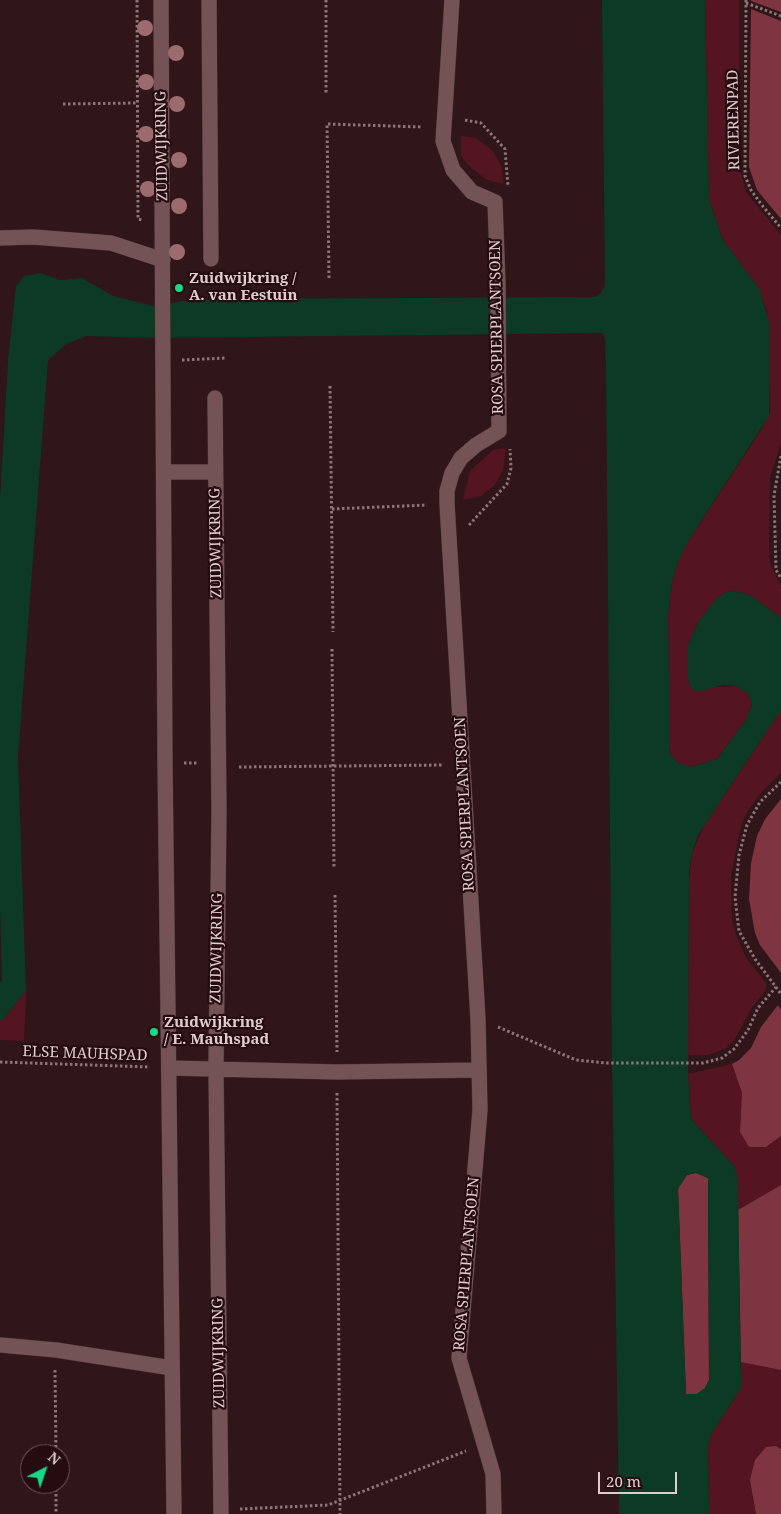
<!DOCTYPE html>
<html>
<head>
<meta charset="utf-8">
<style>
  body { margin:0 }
  #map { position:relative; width:781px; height:1514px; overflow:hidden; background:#301519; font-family:"Noto Serif",serif }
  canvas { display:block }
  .north { position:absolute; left:20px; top:1444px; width:50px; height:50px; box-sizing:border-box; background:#250c10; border:1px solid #70595c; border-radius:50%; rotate:41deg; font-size:14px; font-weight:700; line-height:20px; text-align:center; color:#e0ccce }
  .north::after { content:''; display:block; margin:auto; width:18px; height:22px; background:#15d989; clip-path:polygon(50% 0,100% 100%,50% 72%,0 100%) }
  .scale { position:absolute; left:598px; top:1472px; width:79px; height:22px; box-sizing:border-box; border:2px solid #e0ccce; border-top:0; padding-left:6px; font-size:15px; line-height:18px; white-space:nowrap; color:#e0ccce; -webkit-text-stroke:4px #250c10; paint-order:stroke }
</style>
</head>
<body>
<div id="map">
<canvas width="781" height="1514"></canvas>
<div class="north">N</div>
<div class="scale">20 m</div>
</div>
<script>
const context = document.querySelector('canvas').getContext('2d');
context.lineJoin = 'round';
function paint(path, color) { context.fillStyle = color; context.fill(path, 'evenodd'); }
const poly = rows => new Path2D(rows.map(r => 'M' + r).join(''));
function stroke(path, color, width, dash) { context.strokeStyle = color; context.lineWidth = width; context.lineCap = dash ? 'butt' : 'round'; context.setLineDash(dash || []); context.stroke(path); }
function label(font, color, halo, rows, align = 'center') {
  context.font = font + ' "Noto Serif",serif'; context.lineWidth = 4.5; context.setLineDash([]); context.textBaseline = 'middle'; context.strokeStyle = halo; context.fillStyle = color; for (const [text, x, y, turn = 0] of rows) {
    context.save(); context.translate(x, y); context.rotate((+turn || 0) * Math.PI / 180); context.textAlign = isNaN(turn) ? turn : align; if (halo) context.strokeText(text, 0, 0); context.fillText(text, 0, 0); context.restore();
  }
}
paint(poly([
  [705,0,739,0,739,165,746,192,781,235,781,443,770,478,769,539,770,564,781,586,781,618,750,595,734,591,726,592,717,598,698,622,688,645,688,678,691,688,737,686,749,695,752,705,745,721,717,759,691,767,683,766,672,758,669,743,668,615,672,582,678,562,689,540,761,430,770,412,767,311,757,286,723,240,709,200],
  [461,136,476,138,493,151,502,167,503,184,485,179,466,163,461,155],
  [506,448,503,470,495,485,481,496,463,500,470,471,493,450],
  [781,710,781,773,759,795,747,812,741,826,731,876,732,919,736,936,747,959,766,983,766,990,753,1006,735,1039,727,1048,708,1055,688,1055,689,879,692,853,704,826],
  [26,990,24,1041,0,1040,0,1020,3,1020],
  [732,1064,742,1093,740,1132,766,1147,781,1136,781,1185,738,1210,735,1167,691,1119,688,1074],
  [741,1362,781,1370,781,1449,776,1446,750,1480,756,1514,709,1514,708,1447,711,1435,741,1388]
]), '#541422');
paint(poly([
  [751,0,781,0,781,12,751,1],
  [751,9,781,21,781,219,757,190,749,167],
  [781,799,781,973,760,945,755,933,749,899,751,863,757,836,765,819],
  [778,1005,781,1010,781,1136,766,1147,749,1147,740,1132,742,1093,732,1064,739,1060,751,1048,761,1027],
  [696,1173,708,1178,709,1380,705,1388,697,1394,686,1394,678,1188,687,1175],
  [781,1185,781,1370,741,1362,738,1210],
  [776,1446,781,1449,781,1514,756,1514,750,1480,755,1460,766,1447]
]), '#7f3441');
paint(poly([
  [602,0,705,0,709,200,723,240,760,290,769,323,769,416,689,540,678,562,672,582,668,615,670,754,678,763,691,767,717,759,745,721,752,705,749,695,737,686,723,685,697,692,691,688,688,678,688,645,698,622,717,598,726,592,734,591,750,595,781,618,781,710,698,835,692,853,689,872,688,1074,691,1119,735,1167,738,1181,741,1388,711,1435,708,1447,709,1514,619,1514,612,1066,606,367,605,338,602,333,153,338,87,336,66,344,48,360,18,757,26,990,3,1020,0,1020,0,982,2,980,0,910,0,499,8,360,16,286,24,276,40,273,60,280,82,278,113,296,153,306,184,301,228,299,595,297,600,294,605,286],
  [696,1173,708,1178,709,1380,705,1388,697,1394,686,1394,678,1189,687,1175]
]), '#0d3a24');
const minor = poly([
  [161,0,165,762,174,1514],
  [209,0,211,259],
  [452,0,443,141,453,170,472,192,495,202,498,284,499,431,476,445,461,458,452,473,447,491,447,504,478,1019,480,1110,459,1358,493,1474,494,1514],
  [0,238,33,237,111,243,163,260],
  [215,398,219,811,216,1070,221,1514],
  [164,472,215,472],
  [170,1068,337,1072,478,1070],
  [0,1345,56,1350,172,1368]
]);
stroke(minor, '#463235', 16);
stroke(poly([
  [137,0,138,219,142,220],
  [326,0,326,95],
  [746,0,745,176,751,190,761,204,781,228],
  [746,3,781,16],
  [63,104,137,103],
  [465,120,481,123,505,149,508,186],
  [329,278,327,124,422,127],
  [182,360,226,358],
  [330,386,333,632],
  [781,456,774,495,776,570,781,578],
  [332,509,427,505],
  [469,525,507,484,511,468,510,449],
  [332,649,334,869],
  [184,763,198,763],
  [239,767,443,765],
  [781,782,760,802,747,825,739,855,735,897,739,931,755,959,781,994],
  [335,895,337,1052],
  [498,1027,576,1060,605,1063,703,1063,722,1058,734,1049,748,1030,758,1008,776,987],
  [0,1062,149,1067],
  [337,1093,340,1514],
  [55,1370,56,1454],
  [56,1484,56,1514],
  [240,1509,328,1505,466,1451]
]), '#8c7477', 3, [2.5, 2.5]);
stroke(minor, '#745357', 15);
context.fillStyle = '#9c6b70';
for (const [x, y] of [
  [145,28],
  [176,53],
  [146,82],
  [177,104],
  [146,134],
  [179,160],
  [148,189],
  [179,206],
  [177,252]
]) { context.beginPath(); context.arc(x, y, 8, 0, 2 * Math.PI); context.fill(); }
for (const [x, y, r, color] of [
  [179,288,5,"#15d989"],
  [154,1032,5,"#15d989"]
]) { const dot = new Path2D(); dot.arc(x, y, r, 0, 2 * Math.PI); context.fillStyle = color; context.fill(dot); stroke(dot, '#250c10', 2); }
label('15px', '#e0ccce', '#250c10', [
  ["RIVIERENPAD",734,120,-91],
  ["ZUIDWIJKRING",162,146,-91],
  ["ROSA SPIERPLANTSOEN",497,327,-91],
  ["ZUIDWIJKRING",216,543,-91],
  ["ROSA SPIERPLANTSOEN",465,804,-93],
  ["ZUIDWIJKRING",217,948,-89],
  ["ELSE MAUHSPAD",85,1054,2],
  ["ROSA SPIERPLANTSOEN",467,1264,-85],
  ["ZUIDWIJKRING",219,1353,-91]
]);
label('bold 15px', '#e0ccce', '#250c10', [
  ["Zuidwijkring /",189,279],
  ["A. van Eestuin",189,296],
  ["Zuidwijkring",164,1023],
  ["/ E. Mauhspad",164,1040]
], 'left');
</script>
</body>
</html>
